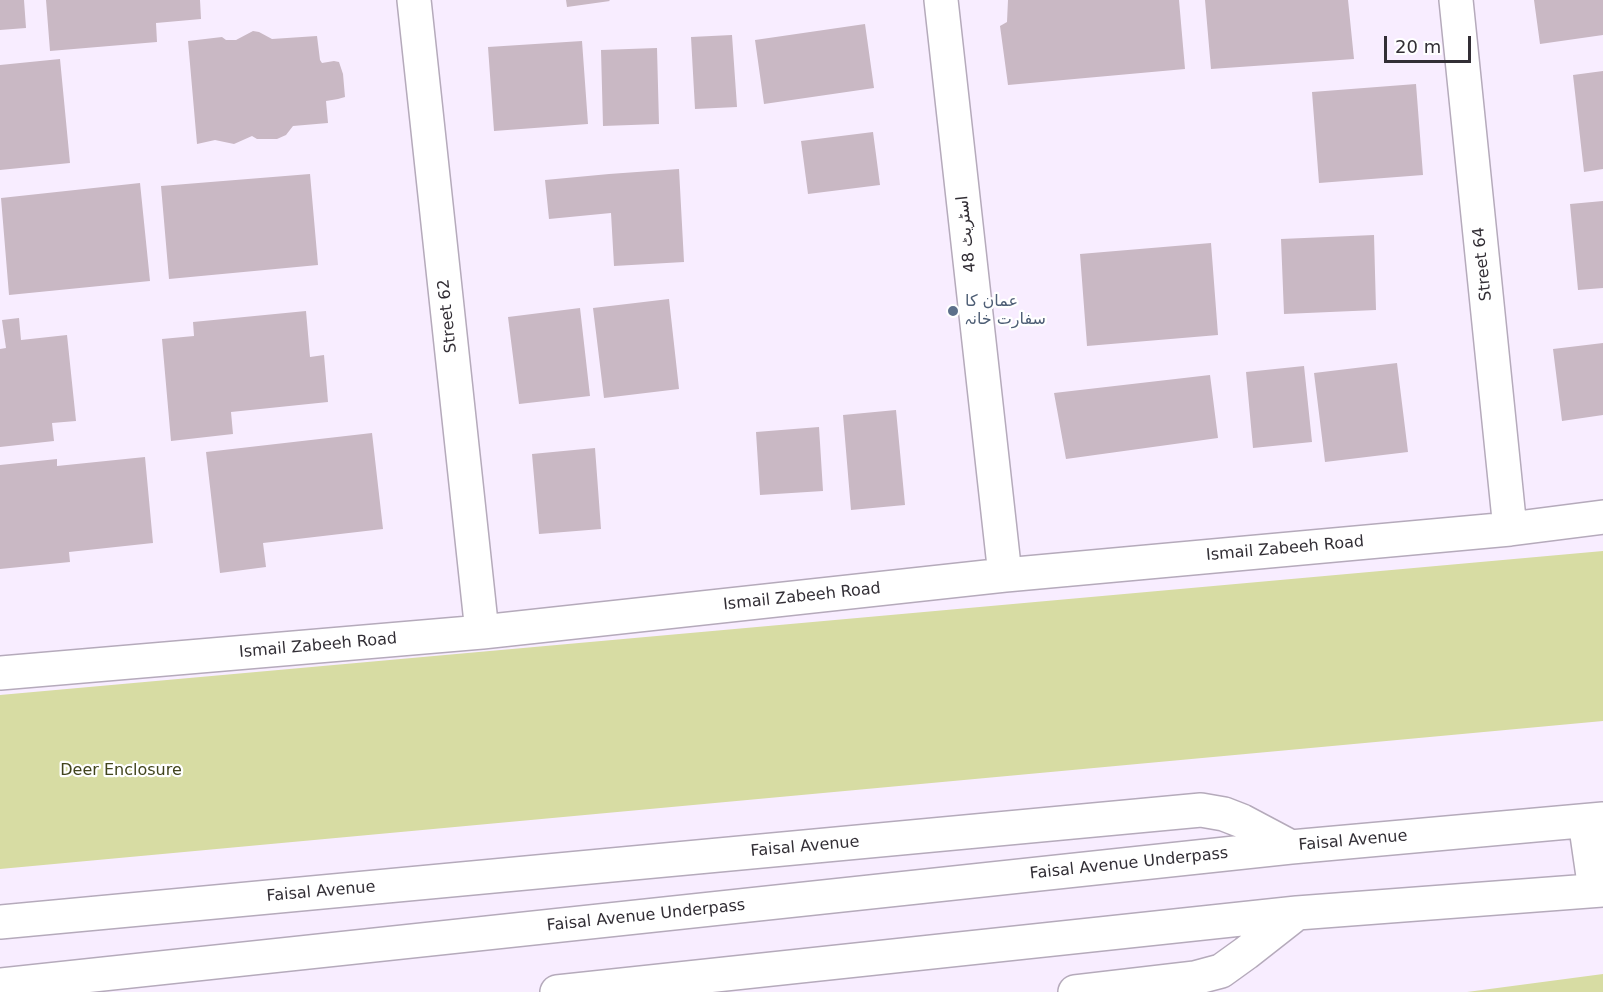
<!DOCTYPE html>
<html>
<head>
<meta charset="utf-8">
<style>
  body { margin:0 }
  #map { position:relative; width:1603px; height:992px; overflow:hidden; background:#f8edff; font-family:"DejaVu Sans",sans-serif }
  canvas { display:block }
  .scale { position:absolute; left:1384px; top:36px; width:87px; height:27px; box-sizing:border-box; border:3px solid #322e35; border-top:0; padding-left:8px; font-size:18px; line-height:21px; white-space:nowrap; color:#322e35; -webkit-text-stroke:4px #fff; paint-order:stroke }
</style>
</head>
<body>
<div id="map">
<canvas width="1603" height="992"></canvas>
<div class="scale">20 m</div>
</div>
<script>
const context = document.querySelector('canvas').getContext('2d');
context.lineJoin = 'round';
function paint(path, color) { context.fillStyle = color; context.fill(path, 'evenodd'); }
const poly = rows => new Path2D(rows.map(r => 'M' + r).join(''));
function stroke(path, color, width, dash) { context.strokeStyle = color; context.lineWidth = width; context.lineCap = dash ? 'butt' : 'round'; context.setLineDash(dash || []); context.stroke(path); }
function label(font, color, halo, rows, align = 'center') {
  context.font = font + ' "DejaVu Sans",Vazirmatn,sans-serif'; context.lineWidth = 4.5; context.setLineDash([]); context.textBaseline = 'middle'; context.strokeStyle = halo; context.fillStyle = color; for (const [text, x, y, turn = 0] of rows) {
    context.save(); context.translate(x, y); context.rotate((+turn || 0) * Math.PI / 180); context.textAlign = isNaN(turn) ? turn : align; if (halo) context.strokeText(text, 0, 0); context.fillText(text, 0, 0); context.restore();
  }
}
paint(poly([
  [1603,551,1603,721,0,869,0,695],
  [1603,974,1603,992,1467,992]
]), '#d7dca3');
paint(poly([
  [0,0,24,0,26,28,0,30],
  [46,0,200,0,201,19,156,23,157,42,50,51],
  [566,0,609,0,610,1,567,7],
  [1008,0,1179,0,1185,69,1008,85,1000,26,1007,22],
  [1205,0,1348,0,1354,59,1211,69],
  [1534,0,1603,0,1603,35,1540,44],
  [865,24,874,88,764,104,755,40],
  [253,31,259,32,272,39,317,36,320,60,322,63,334,61,339,62,343,74,345,97,338,99,326,101,328,123,293,126,286,135,277,139,257,139,252,136,234,144,215,140,197,144,188,41,222,37,226,40,236,40],
  [732,35,737,107,695,109,691,37],
  [582,41,588,124,494,131,488,47],
  [657,48,659,124,603,126,601,50],
  [60,59,70,163,0,170,0,65],
  [1603,71,1603,169,1584,172,1573,75],
  [1416,84,1423,175,1319,183,1312,92],
  [873,132,880,185,808,194,801,141],
  [679,169,684,262,614,266,611,213,549,219,545,180,609,174],
  [310,174,318,265,169,279,161,186],
  [140,183,150,281,9,295,1,198],
  [1603,201,1603,288,1578,290,1570,204],
  [1374,235,1376,310,1284,314,1281,239],
  [1211,243,1218,335,1087,346,1080,254],
  [669,299,679,389,604,398,593,308],
  [580,308,590,396,519,404,508,317],
  [306,311,310,357,324,355,328,402,231,412,233,434,171,441,162,339,194,336,193,322],
  [19,318,21,340,67,335,76,421,52,423,54,441,0,447,0,349,6,348,2,320],
  [1603,343,1603,415,1562,421,1553,349],
  [1397,363,1408,452,1325,462,1314,373],
  [1304,366,1312,442,1253,448,1246,372],
  [1210,375,1218,438,1066,459,1054,393],
  [896,410,905,505,851,510,843,415],
  [819,427,823,491,760,495,756,432],
  [372,433,383,529,263,543,266,567,220,573,206,452],
  [595,448,601,529,539,534,532,454],
  [145,457,153,543,69,552,70,562,0,569,0,465,57,459,57,466]
]), '#c9b8c4');
const minor = poly([
  [414,0,482,632],
  [941,0,1005,575],
  [1456,0,1510,529],
  [0,673,482,632,1005,575,1510,529,1603,517]
]);
const major = poly([
  [1585,821,1595,890],
  [0,922,1201,810,1224,814,1242,821,1291,847],
  [0,985,1291,847,1603,819],
  [557,992,1297,913,1603,890],
  [1075,992,1195,978,1221,971,1246,953,1297,913]
]);
stroke(minor, '#b5aabb', 36);
stroke(major, '#b5aabb', 36);
stroke(minor, '#fff', 33);
stroke(major, '#fff', 33);
for (const [x, y, r, color] of [
  [953,311,6,"#5c6f8a"]
]) { const dot = new Path2D(); dot.arc(x, y, r, 0, 2 * Math.PI); context.fillStyle = color; context.fill(dot); stroke(dot, '#fff', 2); }
label('16px', '#322e35', '#fff', [
  ["اسٹریٹ 48",967,234,-96],
  ["Street 64",1483,264,-96],
  ["Street 62",448,316,-96],
  ["Ismail Zabeeh Road",1285,549,-5],
  ["Ismail Zabeeh Road",802,597,-6],
  ["Ismail Zabeeh Road",318,646,-5],
  ["Faisal Avenue",1353,841,-5],
  ["Faisal Avenue",805,847,-5],
  ["Faisal Avenue Underpass",1129,864,-6],
  ["Faisal Avenue",321,892,-5],
  ["Faisal Avenue Underpass",646,916,-6]
]);
label('16px', '#4e5e75', '#fff', [
  ["عمان کا",965,302],
  ["سفارت خانہ",965,320]
], 'left');
label('16px', '#41441d', '#fff', [
  ["Deer Enclosure",121,771]
]);
</script>
</body>
</html>
